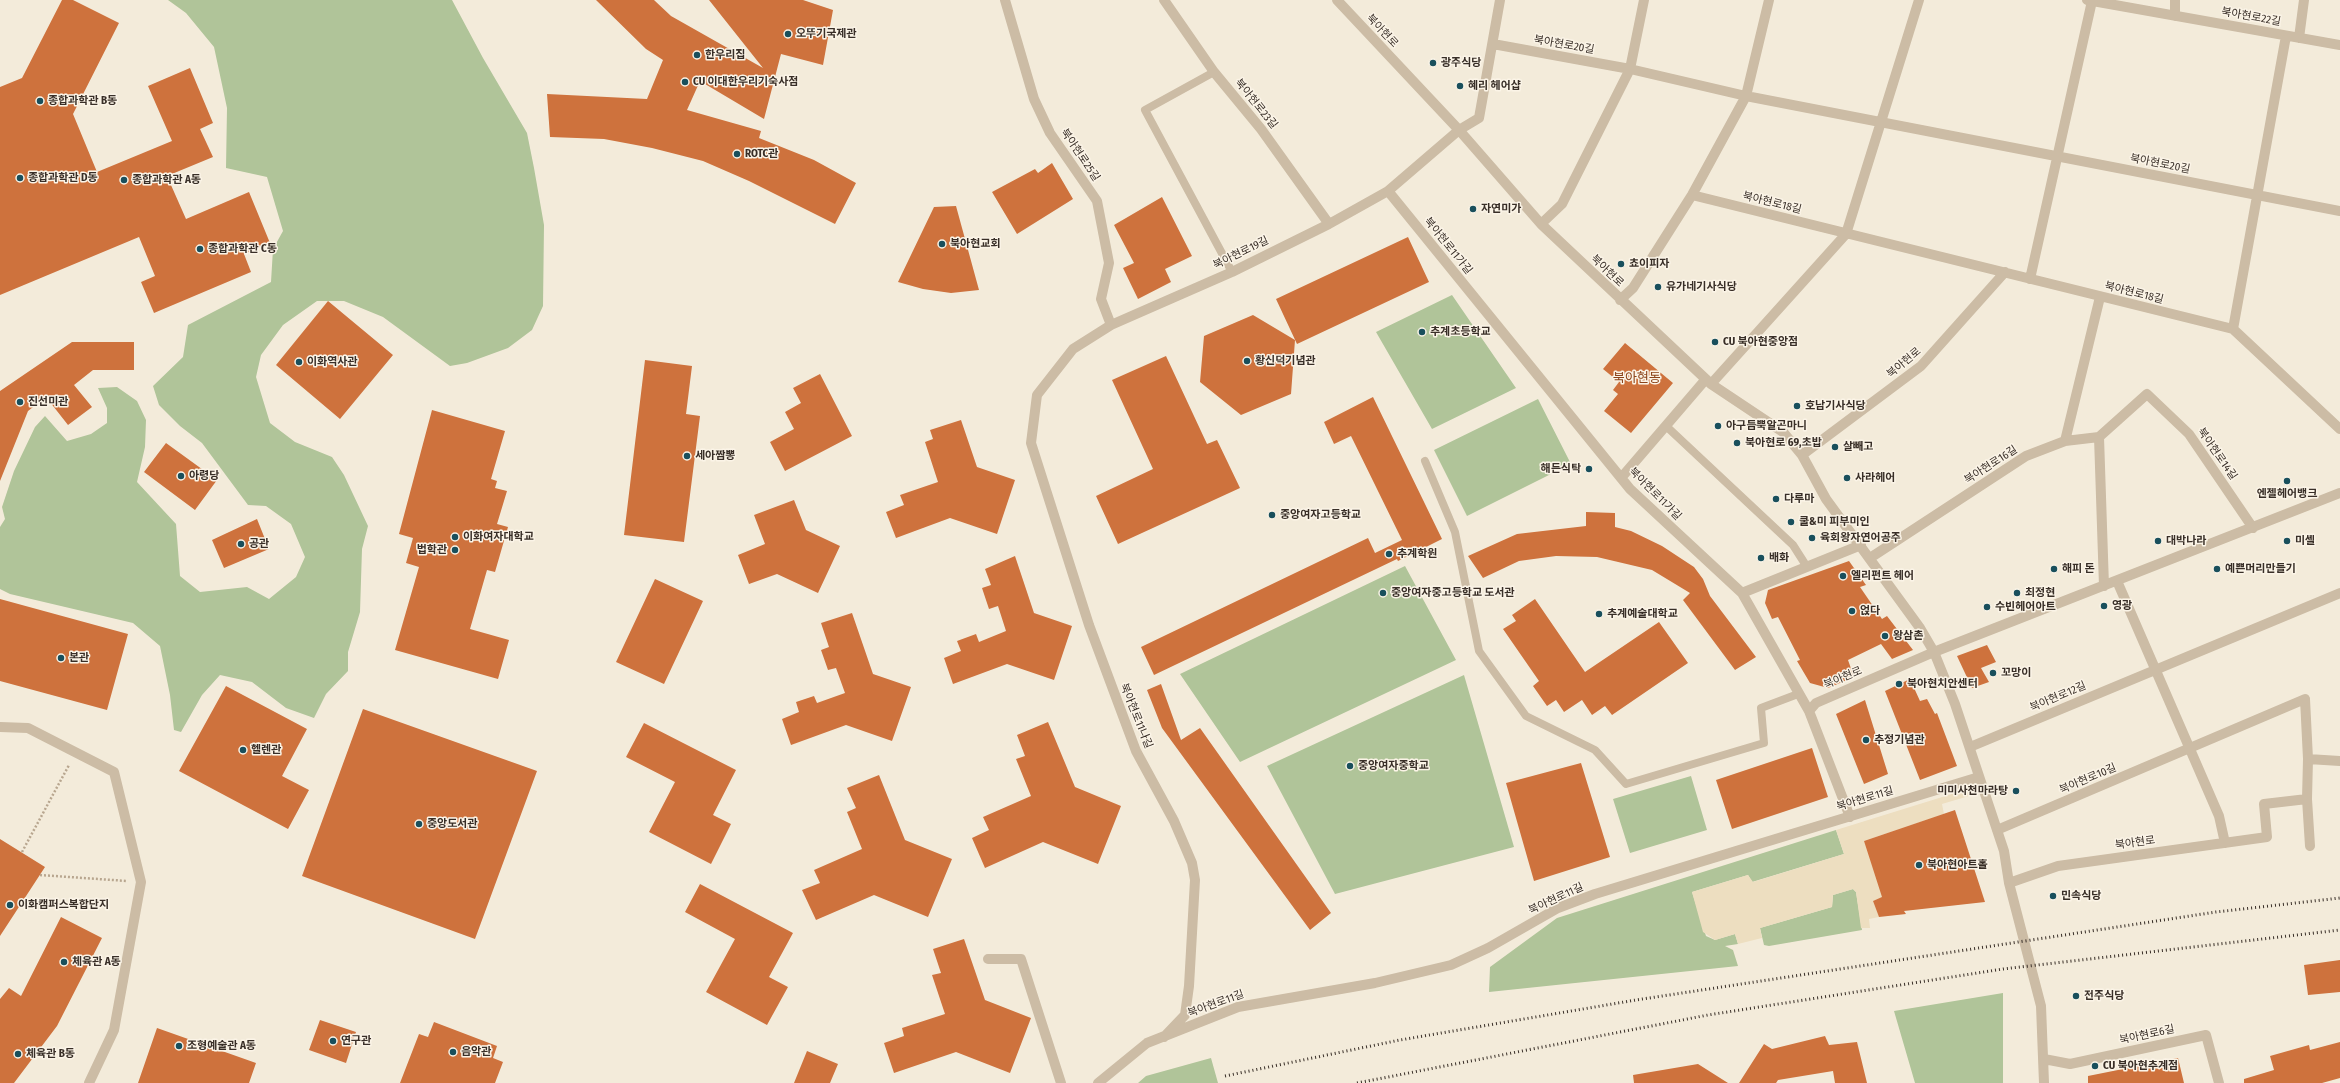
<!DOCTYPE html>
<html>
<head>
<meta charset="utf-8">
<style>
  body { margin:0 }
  canvas { display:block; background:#f3ebda }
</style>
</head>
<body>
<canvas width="2340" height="1083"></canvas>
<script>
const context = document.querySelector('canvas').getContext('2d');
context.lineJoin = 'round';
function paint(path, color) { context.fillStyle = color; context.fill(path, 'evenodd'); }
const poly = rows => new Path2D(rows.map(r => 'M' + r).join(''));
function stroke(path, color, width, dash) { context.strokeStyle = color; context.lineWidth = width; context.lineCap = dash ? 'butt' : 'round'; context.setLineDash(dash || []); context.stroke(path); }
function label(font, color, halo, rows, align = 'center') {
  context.font = font + ' "Fira Sans Condensed","Noto Sans KR",sans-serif'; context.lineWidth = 3; context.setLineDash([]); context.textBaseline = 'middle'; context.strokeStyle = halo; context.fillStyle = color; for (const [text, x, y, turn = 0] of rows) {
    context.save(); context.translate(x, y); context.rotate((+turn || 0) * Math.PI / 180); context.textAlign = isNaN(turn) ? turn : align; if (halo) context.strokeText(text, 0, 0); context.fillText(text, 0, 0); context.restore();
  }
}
paint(poly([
  [168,0,452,0,483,58,527,133,534,168,544,225,543,306,532,330,508,348,467,363,450,366,383,317,344,301,317,301,283,325,261,355,256,377,270,423,295,442,332,457,344,475,368,526,362,549,360,612,348,652,348,671,326,694,314,718,286,708,252,682,220,675,202,695,181,732,174,730,170,695,160,646,133,623,10,594,0,589,0,527,5,519,2,507,14,471,35,427,45,416,67,441,91,434,107,423,107,408,98,388,117,387,137,401,146,420,145,447,137,482,176,524,180,576,200,592,247,587,269,599,296,577,305,557,291,524,266,506,248,505,202,443,180,426,159,405,153,386,183,357,188,325,271,282,273,249,283,231,267,177,226,168,227,108,214,47,186,13],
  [1452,295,1516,388,1432,429,1376,332],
  [1538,399,1571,464,1467,516,1434,450],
  [1405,566,1456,660,1240,762,1180,674],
  [1464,675,1514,847,1335,894,1267,766],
  [1691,776,1707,830,1630,853,1613,799],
  [1836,830,1844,854,1752,882,1748,875,1692,892,1706,936,1715,940,1735,934,1738,944,1725,946,1733,950,1738,966,1489,992,1490,967,1557,918],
  [1853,889,1856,892,1862,930,1769,946,1764,945,1760,928,1832,907,1833,895],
  [2003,993,2003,1083,1915,1083,1894,1011],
  [1211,1058,1218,1083,1138,1083,1146,1076]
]), '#b0c499');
paint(poly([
  [1968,789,1969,796,1942,804,1944,814,1864,841,1890,895,1873,901,1879,917,1869,919,1870,928,1861,928,1856,892,1853,889,1833,895,1832,907,1760,928,1762,938,1738,944,1735,934,1715,940,1703,932,1692,892,1748,875,1753,882,1844,854,1836,830]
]), '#eddec0');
paint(poly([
  [62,0,73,0,119,23,73,114,97,172,172,141,148,86,190,68,213,123,200,129,213,157,167,176,186,219,249,192,270,243,244,254,251,272,154,313,141,282,155,276,139,237,0,295,0,87,22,78],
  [596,0,654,0,671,16,763,68,709,0,803,0,833,10,823,65,781,54,764,119,700,81,687,110,761,131,759,138,814,160,856,183,835,224,749,181,703,161,652,148,604,139,550,137,547,94,647,99,663,60,646,49],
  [1052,163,1073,199,1017,234,992,192,1035,169,1038,173],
  [1162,197,1192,256,1165,269,1171,282,1138,299,1123,268,1134,263,1114,225],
  [956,206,979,290,951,293,923,289,898,282,934,207],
  [1408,237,1429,282,1297,344,1276,299],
  [328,301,393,355,340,419,276,365],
  [1253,315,1295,340,1291,394,1241,415,1200,382,1204,336],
  [72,342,134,342,134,370,93,370,74,385,92,407,68,425,46,397,28,411,0,481,0,391],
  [1625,343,1673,383,1631,433,1604,411,1618,394,1613,390,1619,382,1603,369],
  [1166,356,1207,444,1217,440,1240,488,1118,544,1096,496,1153,469,1112,380],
  [645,360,692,366,686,414,700,416,684,542,624,535],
  [820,374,852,436,785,471,770,442,794,429,785,412,801,403,793,388],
  [1373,397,1442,539,1398,561,1397,559,1154,675,1141,647,1368,538,1375,553,1402,540,1351,436,1334,444,1324,422],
  [432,410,505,431,491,479,497,481,495,488,507,491,497,524,508,527,495,572,487,570,470,629,509,640,498,679,395,650,419,567,406,563,413,538,399,534],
  [961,420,977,467,1015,480,997,534,950,518,896,538,886,512,904,505,900,495,938,482,925,442,933,439,930,430],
  [166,443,217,480,195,510,144,472],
  [794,500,806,530,840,546,818,593,777,574,749,584,738,555,765,544,754,515],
  [1586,512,1615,513,1615,527,1631,531,1662,546,1694,567,1703,579,1710,596,1756,657,1735,670,1683,600,1690,593,1652,570,1597,557,1556,556,1519,561,1483,578,1468,556,1517,534,1586,526],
  [257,519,269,549,224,568,212,540],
  [1015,556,1034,613,1072,626,1054,680,1007,664,953,684,944,658,961,651,957,641,976,634,979,642,1006,631,998,606,989,609,982,588,991,585,985,569],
  [1849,561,1866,585,1860,587,1882,619,1887,616,1913,650,1892,659,1881,644,1848,660,1854,677,1828,688,1810,683,1797,661,1800,660,1778,617,1772,619,1765,603,1768,590],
  [655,579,703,601,664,684,616,662],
  [0,599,128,634,107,710,0,681],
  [1535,599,1585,672,1659,622,1688,663,1612,715,1605,706,1592,715,1582,700,1564,712,1556,700,1547,706,1533,686,1539,681,1503,629,1516,621,1512,615],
  [852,613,873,674,911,687,892,741,846,725,791,745,782,719,799,712,796,702,814,696,817,703,845,693,836,668,828,670,821,650,829,647,821,623],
  [1987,645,1996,662,1981,668,1989,682,1972,688,1957,656],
  [1910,679,1920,701,1927,699,1935,714,1937,713,1957,766,1920,780,1885,691],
  [1161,684,1181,740,1200,728,1331,913,1310,930,1162,728,1147,690],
  [226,686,307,729,282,776,309,790,288,829,179,771],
  [1865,700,1888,774,1864,784,1836,714],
  [363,709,537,771,475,939,302,876],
  [1048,722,1075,787,1121,806,1098,864,1043,842,985,868,972,838,989,830,983,817,1031,796,1016,759,1025,756,1017,735],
  [644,723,736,770,713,815,731,824,711,864,649,832,675,782,626,757],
  [1812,748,1828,797,1732,829,1716,780],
  [1581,763,1610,857,1534,881,1506,783],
  [879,775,905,840,952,859,928,917,874,895,816,920,802,890,820,883,814,870,862,849,847,812,856,808,847,788],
  [1955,810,1985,902,1904,911,1906,914,1879,917,1873,901,1882,897,1864,841],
  [0,839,45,867,0,936],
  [700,884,793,933,769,977,788,987,767,1025,706,992,735,939,685,912],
  [61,917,102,938,57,1026,14,1083,0,1083,0,999,9,988,21,996],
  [964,939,985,1000,1031,1018,1010,1073,956,1052,894,1073,884,1043,904,1036,902,1028,945,1014,932,975,941,973,933,949],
  [2340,960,2340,992,2308,995,2304,965],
  [320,1020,356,1032,346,1063,309,1050],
  [434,1022,497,1046,493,1058,503,1062,495,1083,400,1083,419,1034,428,1037],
  [157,1028,256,1063,249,1083,138,1083],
  [1825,1036,1829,1045,1857,1042,1867,1083,1835,1083,1833,1071,1778,1080,1776,1083,1739,1083,1764,1044,1772,1049],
  [2340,1042,2340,1078,2322,1083,2244,1083,2244,1079,2274,1070,2270,1056,2309,1045,2310,1050],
  [807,1051,838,1064,830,1083,794,1083],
  [2178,1058,2184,1083,2088,1083,2088,1076],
  [1698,1064,1728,1083,1634,1083,1633,1075]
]), '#ce723d');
stroke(poly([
  [22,852,69,765],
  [40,875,127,881]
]), '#b8a68f', 2.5, [2, 2]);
stroke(poly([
  [1214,72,1145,110,1232,272],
  [1666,426,1793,545,1807,567],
  [1425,461,1455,532,1479,651,1526,716,1595,750,1626,784,1764,743,1761,708,1798,694]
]), '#ccbca5', 8);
stroke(poly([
  [1005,0,1034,99,1050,133,1097,201,1109,263,1101,299,1111,325],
  [1164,0,1214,72,1261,129,1329,224],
  [1337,0,1459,130,1541,224,1711,384,1783,432,1802,455,1826,499,1920,628,1934,652,1955,704,2004,851,2009,883,2041,1006,2044,1083],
  [2087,0,2340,45],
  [2175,16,2175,0],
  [2299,38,2304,0],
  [1493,44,1630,69,1746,96,2340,211],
  [1388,191,1630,489,1742,593,1809,711,1850,817],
  [1692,195,2233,329,2340,429],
  [1541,224,1562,204,1630,69,1644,0],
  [2030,279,2092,1],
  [1620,300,1633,288,1692,195,1746,96,1769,0],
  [2233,329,2286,36],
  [1711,384,1846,234,1919,0],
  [2099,437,2104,586],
  [2065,441,2099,437,2147,394,2189,434,2253,528],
  [1802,455,1921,366,2005,272],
  [1621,478,1706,379],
  [1870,558,2026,456,2065,441,2100,297],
  [2117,581,2219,816,2225,843],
  [1742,593,1861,545],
  [1809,711,1816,703,1934,652,2340,493],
  [0,727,28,728,114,772,141,882,114,1030,89,1083],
  [1970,747,2340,593],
  [2308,759,2340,761],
  [1997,830,2305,699,2308,759,2307,799,2310,846],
  [2009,883,2058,866,2267,837,2264,804,2307,799],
  [988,959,1021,959,1061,1083],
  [1164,1037,1185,1015,1189,986,1195,880,1192,863,1174,821,1136,751,1089,625,1031,443,1037,395,1073,349,1111,325,1232,272,1329,224,1388,191,1459,130,1479,118,1500,0],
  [2044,1059,2070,1064,2206,1035,2219,1083],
  [1098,1083,1147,1043,1238,1007,1375,983,1451,965,1488,948,1558,908,1595,894,1979,777]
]), '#ccbca5', 10);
stroke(poly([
  [1225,1076,1400,1040,1636,1000,2216,912,2340,898],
  [1357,1083,1708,1015,2003,969,2340,930]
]), '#382e27', 3, [1, 3]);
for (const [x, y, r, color] of [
  [788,34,4,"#194f5c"],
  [697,55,4,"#194f5c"],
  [1433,63,4,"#194f5c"],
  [685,82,4,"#194f5c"],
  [1460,86,4,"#194f5c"],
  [40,101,4,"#194f5c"],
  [737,154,4,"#194f5c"],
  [20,178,4,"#194f5c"],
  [124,180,4,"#194f5c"],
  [1473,209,4,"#194f5c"],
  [942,244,4,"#194f5c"],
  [200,249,4,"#194f5c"],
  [1621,264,4,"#194f5c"],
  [1658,287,4,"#194f5c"],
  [1422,332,4,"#194f5c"],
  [1715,342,4,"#194f5c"],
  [1247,361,4,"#194f5c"],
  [299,362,4,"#194f5c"],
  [20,402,4,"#194f5c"],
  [1797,406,4,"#194f5c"],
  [1718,426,4,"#194f5c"],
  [1737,443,4,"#194f5c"],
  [1835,447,4,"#194f5c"],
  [687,456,4,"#194f5c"],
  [1589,469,4,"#194f5c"],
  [181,476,4,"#194f5c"],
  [1847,478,4,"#194f5c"],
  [2287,481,4,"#194f5c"],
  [1776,499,4,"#194f5c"],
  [1272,515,4,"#194f5c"],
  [1791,522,4,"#194f5c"],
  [455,537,4,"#194f5c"],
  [1812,538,4,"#194f5c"],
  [2158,541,4,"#194f5c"],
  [2287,541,4,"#194f5c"],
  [241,544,4,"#194f5c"],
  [455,550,4,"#194f5c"],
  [1389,554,4,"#194f5c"],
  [1761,558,4,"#194f5c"],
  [2054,569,4,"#194f5c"],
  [2217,569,4,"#194f5c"],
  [1843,576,4,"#194f5c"],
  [1383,593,4,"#194f5c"],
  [2017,593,4,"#194f5c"],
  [2104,606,4,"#194f5c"],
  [1987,607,4,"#194f5c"],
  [1852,611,4,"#194f5c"],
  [1599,614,4,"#194f5c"],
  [1885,636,4,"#194f5c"],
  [61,658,4,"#194f5c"],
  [1993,673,4,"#194f5c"],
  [1899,684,4,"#194f5c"],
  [1866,740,4,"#194f5c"],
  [243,750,4,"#194f5c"],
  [1350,766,4,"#194f5c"],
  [2016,791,4,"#194f5c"],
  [419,824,4,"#194f5c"],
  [1919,865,4,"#194f5c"],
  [2053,896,4,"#194f5c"],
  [10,905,4,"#194f5c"],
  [64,962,4,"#194f5c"],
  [2076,996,4,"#194f5c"],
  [333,1041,4,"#194f5c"],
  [179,1046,4,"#194f5c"],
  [453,1052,4,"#194f5c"],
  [18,1054,4,"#194f5c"],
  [2095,1066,4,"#194f5c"]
]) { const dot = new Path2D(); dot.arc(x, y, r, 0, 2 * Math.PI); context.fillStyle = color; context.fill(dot); stroke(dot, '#fbf4e7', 1.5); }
label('11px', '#382e27', '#fbf4e7', [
  ["북아현로22길",2251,17,10],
  ["북아현로",1382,31,47],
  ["북아현로20길",1564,45,10],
  ["북아현로23길",1256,104,51],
  ["북아현로25길",1080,155,56],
  ["북아현로20길",2160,164,11],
  ["북아현로18길",1772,203,14],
  ["북아현로11가길",1448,246,51],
  ["북아현로19길",1241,253,-26],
  ["북아현로",1607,271,44],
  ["북아현로18길",2134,293,14],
  ["북아현로",1904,363,-40],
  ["북아현로14길",2217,454,55],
  ["북아현로16길",1991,465,-33],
  ["북아현로11가길",1655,494,45],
  ["북아현로",1843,678,-23],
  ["북아현로12길",2058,697,-23],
  ["북아현로11나길",1136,716,68],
  ["북아현로10길",2088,779,-23],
  ["북아현로11길",1865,799,-17],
  ["북아현로",2135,843,-8],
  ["북아현로11길",1556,899,-25],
  ["북아현로11길",1216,1004,-20],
  ["북아현로6길",2147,1035,-12]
]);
label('bold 11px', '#382e27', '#fbf4e7', [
  ["오뚜기국제관",796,34],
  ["한우리집",705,55],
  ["광주식당",1441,63],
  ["CU 이대한우리기숙사점",693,82],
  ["혜리 헤어샵",1468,86],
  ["종합과학관 B동",48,101],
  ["ROTC관",745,154],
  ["종합과학관 D동",28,178],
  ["종합과학관 A동",132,180],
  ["자연미가",1481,209],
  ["북아현교회",950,244],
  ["종합과학관 C동",208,249],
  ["쵸이피자",1629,264],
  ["유가네기사식당",1666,287],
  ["추계초등학교",1430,332],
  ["CU 북아현중앙점",1723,342],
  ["황신덕기념관",1255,361],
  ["이화역사관",307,362],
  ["진선미관",28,402],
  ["호남기사식당",1805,406],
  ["아구듬뿍알곤마니",1726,426],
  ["북아현로 69,초밥",1745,443],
  ["살빼고",1843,447],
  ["세아짬뽕",695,456],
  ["해든식탁",1581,469,"right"],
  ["아령당",189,476],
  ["사라헤어",1855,478],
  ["엔젤헤어뱅크",2287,494,"center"],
  ["다루마",1784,499],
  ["중앙여자고등학교",1280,515],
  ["쿨&미 피부미인",1799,522],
  ["이화여자대학교",463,537],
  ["육회왕자연어공주",1820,538],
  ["대박나라",2166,541],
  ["미셸",2295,541],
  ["공관",249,544],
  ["법학관",447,550,"right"],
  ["추계학원",1397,554],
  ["배화",1769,558],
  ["해피 돈",2062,569],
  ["예쁜머리만들기",2225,569],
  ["엘리펀트 헤어",1851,576],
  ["중앙여자중고등학교 도서관",1391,593],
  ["최정현",2025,593],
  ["영광",2112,606],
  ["수빈헤어아트",1995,607],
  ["얹다",1860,611],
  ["추계예술대학교",1607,614],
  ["왕삼촌",1893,636],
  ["본관",69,658],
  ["꼬망이",2001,673],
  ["북아현치안센터",1907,684],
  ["추정기념관",1874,740],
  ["헬렌관",251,750],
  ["중앙여자중학교",1358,766],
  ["미미사천마라탕",2008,791,"right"],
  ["중앙도서관",427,824],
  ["북아현아트홀",1927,865],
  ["민속식당",2061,896],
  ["이화캠퍼스복합단지",18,905],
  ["체육관 A동",72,962],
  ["전주식당",2084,996],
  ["연구관",341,1041],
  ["조형예술관 A동",187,1046],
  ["음악관",461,1052],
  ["체육관 B동",26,1054],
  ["CU 북아현추계점",2103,1066]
], 'left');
label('13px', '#8c431a', '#fbf4e7', [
  ["북아현동",1637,378]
]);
</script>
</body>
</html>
